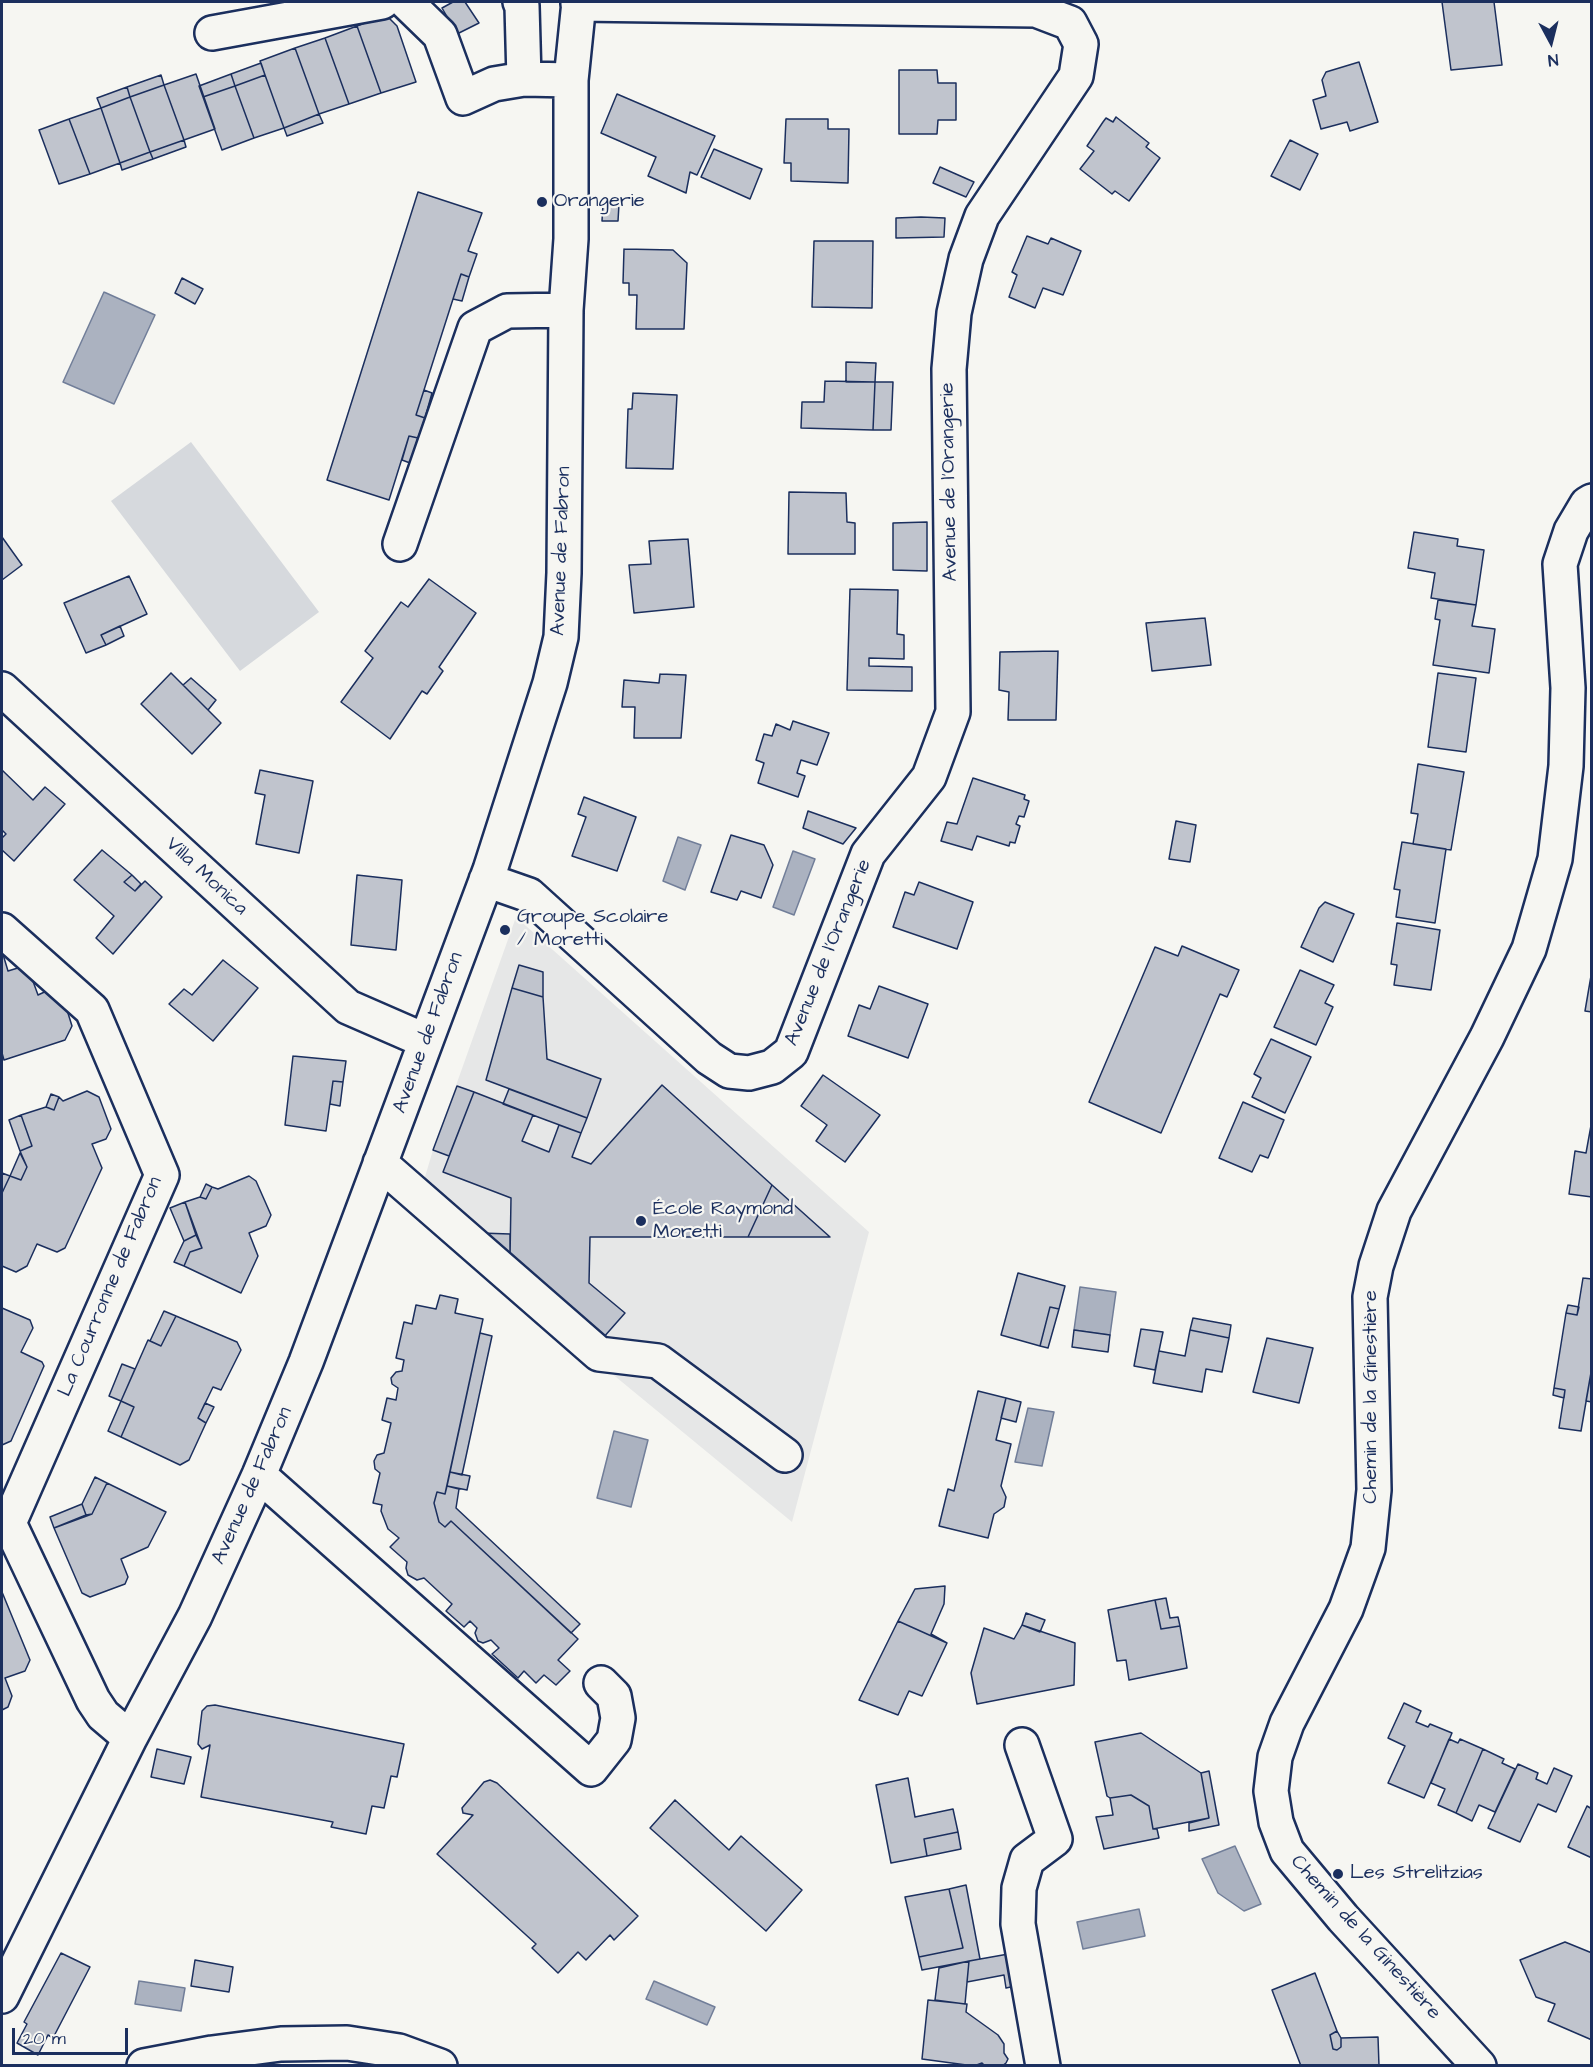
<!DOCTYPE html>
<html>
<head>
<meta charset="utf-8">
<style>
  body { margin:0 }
  #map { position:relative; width:1593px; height:2067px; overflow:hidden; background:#f6f6f2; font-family:"Architects Daughter",sans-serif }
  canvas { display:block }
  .frame { position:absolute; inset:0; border:3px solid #1b2f5e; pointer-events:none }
  .north { position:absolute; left:1521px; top:12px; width:60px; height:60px; -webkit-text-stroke:4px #f6f6f2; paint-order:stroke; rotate:173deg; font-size:16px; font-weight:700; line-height:24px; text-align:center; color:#1b2f5e }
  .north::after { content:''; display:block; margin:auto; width:21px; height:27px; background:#1b2f5e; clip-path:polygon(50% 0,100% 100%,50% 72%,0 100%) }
  .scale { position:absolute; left:12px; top:2028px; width:116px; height:27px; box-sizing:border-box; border:3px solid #1b2f5e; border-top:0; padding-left:8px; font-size:18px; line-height:21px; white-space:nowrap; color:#1b2f5e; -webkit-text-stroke:4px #f6f6f2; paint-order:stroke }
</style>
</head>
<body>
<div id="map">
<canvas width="1593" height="2067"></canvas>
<div class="frame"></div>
<div class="north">N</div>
<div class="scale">20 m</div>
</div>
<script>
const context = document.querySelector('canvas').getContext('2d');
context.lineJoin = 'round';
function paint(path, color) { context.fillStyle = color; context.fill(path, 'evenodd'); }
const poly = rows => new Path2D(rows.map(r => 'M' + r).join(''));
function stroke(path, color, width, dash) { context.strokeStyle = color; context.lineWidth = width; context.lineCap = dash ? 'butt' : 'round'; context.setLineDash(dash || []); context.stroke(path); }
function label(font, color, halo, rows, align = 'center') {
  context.font = font + ' "Architects Daughter",sans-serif'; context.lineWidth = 4.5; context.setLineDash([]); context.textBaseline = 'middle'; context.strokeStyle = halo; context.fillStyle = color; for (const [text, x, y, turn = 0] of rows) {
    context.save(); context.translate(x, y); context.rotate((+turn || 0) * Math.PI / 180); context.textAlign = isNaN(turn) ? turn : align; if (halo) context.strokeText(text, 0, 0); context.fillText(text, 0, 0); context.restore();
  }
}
paint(poly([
  [516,917,869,1232,792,1522,412,1209,419,1197,433,1150]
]), '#e6e7e7');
paint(poly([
  [191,442,319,612,240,671,111,501]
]), '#d6d9dd');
const water = poly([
  [104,292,155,315,114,404,63,382,104,292],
  [678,837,701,845,685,890,663,881,678,837],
  [793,851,815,859,794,915,773,907,793,851],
  [1080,1287,1116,1292,1110,1335,1074,1330,1080,1287],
  [1028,1408,1054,1412,1042,1466,1015,1462,1028,1408],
  [614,1431,648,1440,631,1507,597,1498,614,1431],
  [1235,1846,1261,1904,1244,1911,1218,1893,1202,1859,1235,1846],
  [1139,1909,1145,1936,1083,1949,1077,1922,1139,1909],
  [139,1981,185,1988,181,2011,135,2004,139,1981],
  [654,1981,715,2007,707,2025,646,1999,654,1981]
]);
paint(water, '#abb2c0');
stroke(water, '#717e99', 1.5);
const building = poly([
  [453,2,465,2,479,23,457,34,442,8,453,2],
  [1442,2,1494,2,1502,65,1451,70,1442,2],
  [386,15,397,26,416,82,381,93,357,26,386,15],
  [357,26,381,93,349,104,325,38,357,26],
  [325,38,349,104,319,114,295,48,325,38],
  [295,48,319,114,284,128,260,61,295,48],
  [1359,62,1378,122,1350,131,1347,122,1321,129,1313,100,1326,96,1322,80,1326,72,1359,62],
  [261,63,265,75,235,86,231,74,261,63],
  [899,70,937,70,938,83,956,83,956,120,938,120,937,134,899,134,899,70],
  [196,74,215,129,184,140,164,85,196,74],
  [231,74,235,86,203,97,199,86,231,74],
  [161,75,164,85,130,97,127,87,161,75],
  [265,75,284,128,254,138,235,86,265,75],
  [164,85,184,140,150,152,130,97,164,85],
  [235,86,254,138,222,150,203,97,235,86],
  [127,87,130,97,101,108,97,98,127,87],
  [617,94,715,136,697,175,690,172,686,193,648,176,656,157,601,133,617,94],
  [130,97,150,152,120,163,101,108,130,97],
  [101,108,120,163,90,174,69,119,101,108],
  [319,114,323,123,287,136,284,128,319,114],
  [1116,117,1149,143,1146,147,1160,158,1129,201,1115,191,1112,194,1080,169,1094,151,1087,146,1103,122,1106,118,1113,122,1116,117],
  [69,119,90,174,59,184,39,130,69,119],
  [786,119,828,119,828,129,849,129,848,183,791,181,791,163,784,163,786,119],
  [184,140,186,147,153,159,150,152,184,140],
  [1290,140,1318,154,1300,190,1271,176,1290,140],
  [714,149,762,169,750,199,701,177,714,149],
  [150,152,153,159,122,170,120,163,150,152],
  [940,167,974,182,966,197,933,183,940,167],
  [418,192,482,213,468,251,477,254,469,277,461,274,416,415,425,418,418,438,409,436,389,500,327,480,418,192],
  [603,204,619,204,618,221,602,221,603,204],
  [921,217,945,218,944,237,896,238,896,218,921,217],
  [1027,236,1048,244,1051,238,1081,251,1063,295,1043,288,1035,308,1009,297,1017,275,1012,272,1027,236],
  [814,241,873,241,872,308,812,307,814,241],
  [624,249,673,250,687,263,684,329,636,329,637,295,629,295,629,283,623,283,624,249],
  [461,274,469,277,462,301,453,299,461,274],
  [182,278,203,289,195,304,175,293,182,278],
  [846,362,876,363,875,382,846,382,846,362],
  [825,381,875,382,873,430,801,428,802,402,824,402,825,381],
  [875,382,893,382,891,430,873,430,875,382],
  [424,390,432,393,425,418,416,415,424,390],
  [633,393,677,395,673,469,626,468,628,409,632,409,633,393],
  [409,436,418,438,410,463,402,460,409,436],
  [789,492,846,493,847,522,855,523,855,554,788,554,789,492],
  [927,522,927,571,893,570,893,523,927,522],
  [1414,532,1458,539,1457,546,1484,550,1476,605,1431,598,1435,573,1408,568,1414,532],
  [2,537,22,565,2,580,2,537],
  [688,539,694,607,634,613,629,565,651,564,649,541,688,539],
  [129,576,147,614,101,635,106,645,86,653,64,603,129,576],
  [429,579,476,613,439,667,443,671,427,694,422,691,390,739,341,702,373,658,365,651,401,602,408,607,429,579],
  [850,589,898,590,897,634,904,635,904,659,869,658,869,666,912,667,912,691,847,690,850,589],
  [1438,600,1476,605,1472,626,1495,629,1489,673,1433,665,1440,620,1435,619,1438,600],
  [1205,618,1211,665,1152,671,1146,623,1205,618],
  [120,626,124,636,106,645,101,635,120,626],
  [1058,651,1056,720,1008,720,1009,692,999,690,1000,652,1058,651],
  [171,673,221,723,192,754,141,704,171,673],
  [1438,673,1476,678,1466,752,1428,747,1438,673],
  [660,674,686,675,681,738,634,738,635,707,622,707,624,680,659,683,660,674],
  [191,678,216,700,208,710,183,685,191,678],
  [793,721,829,733,817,765,801,760,797,773,805,776,798,797,758,783,764,763,756,760,764,734,772,736,776,724,790,730,793,721],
  [1418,764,1464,772,1451,850,1413,844,1418,814,1411,813,1418,764],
  [2,770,33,800,45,787,65,804,14,861,2,850,2,838,6,834,2,830,2,770],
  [260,770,313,781,299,853,256,844,265,795,255,793,260,770],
  [973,778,1025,795,1024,799,1029,801,1024,817,1019,816,1016,824,1020,826,1015,843,1010,842,1009,846,977,836,972,850,941,841,947,822,957,824,973,778],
  [584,797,636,817,617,871,572,856,586,817,578,814,584,797],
  [808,811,856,828,843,844,803,828,808,811],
  [1176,821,1196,825,1190,862,1169,859,1176,821],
  [731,835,764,845,773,865,761,898,741,891,737,900,711,892,731,835],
  [1402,842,1446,849,1435,923,1396,917,1400,890,1394,889,1402,842],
  [102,850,132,875,124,882,135,891,145,881,162,897,113,954,96,938,114,916,74,880,102,850],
  [132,875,141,884,135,891,124,882,132,875],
  [357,875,402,880,396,950,351,945,357,875],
  [919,882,973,902,957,949,893,927,905,892,914,895,919,882],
  [1325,902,1354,914,1333,962,1301,947,1319,908,1325,902],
  [1397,923,1440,930,1431,990,1394,985,1397,965,1391,964,1397,923],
  [1182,946,1239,970,1227,997,1220,994,1161,1133,1089,1102,1155,947,1178,956,1182,946],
  [2,951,8,971,21,967,30,973,38,995,53,988,62,994,72,1026,65,1040,4,1060,2,1053,2,951],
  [223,960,258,988,213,1041,169,1004,184,989,192,995,223,960],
  [519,965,543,972,543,997,512,988,519,965],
  [1300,970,1334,985,1325,1003,1333,1007,1316,1045,1274,1027,1300,970],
  [1592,970,1592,1012,1585,1011,1592,970],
  [879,986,928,1004,908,1058,848,1036,859,1005,870,1009,879,986],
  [512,988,543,997,547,1059,601,1079,587,1118,486,1080,512,988],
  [1271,1039,1311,1057,1285,1113,1252,1097,1261,1078,1254,1074,1271,1039],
  [293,1056,346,1061,343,1082,333,1081,326,1131,285,1125,293,1056],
  [823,1075,880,1115,845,1162,816,1141,827,1125,801,1106,823,1075],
  [333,1081,343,1082,340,1106,330,1104,333,1081],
  [662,1085,772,1185,748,1237,590,1237,589,1283,625,1313,603,1338,510,1258,511,1198,443,1172,474,1092,533,1115,522,1141,549,1152,559,1125,581,1133,572,1157,591,1164,662,1085],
  [457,1086,474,1092,449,1156,433,1150,457,1086],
  [509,1089,587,1118,581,1133,503,1104,509,1089],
  [87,1091,99,1097,111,1129,106,1139,92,1144,102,1168,65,1248,57,1252,37,1244,27,1266,16,1272,2,1266,2,1193,10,1176,21,1180,27,1167,20,1151,32,1146,21,1115,46,1107,54,1110,59,1097,63,1101,87,1091],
  [51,1094,59,1097,54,1110,46,1107,51,1094],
  [1243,1102,1284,1120,1268,1158,1260,1155,1252,1172,1219,1158,1243,1102],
  [21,1115,32,1146,20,1151,9,1120,21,1115],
  [1592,1120,1592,1197,1569,1194,1575,1151,1586,1153,1592,1120],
  [20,1153,27,1167,21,1180,10,1176,20,1153],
  [2,1173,10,1176,2,1193,2,1173],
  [249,1176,256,1181,271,1215,266,1226,249,1233,258,1256,241,1293,184,1266,190,1252,202,1248,185,1202,200,1197,206,1199,212,1187,218,1189,249,1176],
  [206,1184,212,1187,206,1199,200,1197,206,1184],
  [772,1185,830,1237,748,1237,772,1185],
  [185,1202,196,1235,184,1241,170,1208,185,1202],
  [480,1233,510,1234,510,1258,480,1233],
  [196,1235,202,1248,190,1252,184,1266,174,1262,184,1241,196,1235],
  [1018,1273,1065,1286,1059,1309,1050,1307,1040,1346,1001,1335,1018,1273],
  [1583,1278,1592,1279,1592,1367,1581,1431,1559,1428,1565,1390,1554,1388,1566,1313,1577,1315,1583,1278],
  [440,1295,458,1299,455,1313,483,1319,445,1494,437,1492,434,1503,439,1522,445,1527,451,1521,578,1639,558,1660,570,1671,556,1685,544,1675,536,1683,524,1671,518,1678,492,1654,499,1648,491,1640,483,1643,478,1641,475,1633,477,1628,470,1621,464,1627,446,1611,452,1604,424,1578,417,1580,408,1575,406,1568,407,1562,390,1547,399,1538,388,1529,381,1511,382,1505,373,1503,380,1473,375,1469,374,1461,377,1455,384,1453,391,1423,382,1420,387,1398,396,1400,398,1388,392,1384,391,1378,396,1372,402,1371,404,1360,396,1358,404,1322,412,1324,416,1305,436,1309,440,1295],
  [1568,1305,1579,1307,1577,1315,1566,1313,1568,1305],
  [1050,1307,1059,1309,1048,1348,1040,1346,1050,1307],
  [2,1308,30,1320,33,1328,21,1352,42,1362,44,1366,11,1441,2,1445,2,1308],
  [164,1311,176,1316,161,1346,150,1341,164,1311],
  [176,1316,237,1342,241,1350,221,1390,213,1387,198,1418,206,1423,189,1460,180,1465,121,1437,134,1407,121,1401,148,1340,161,1346,176,1316],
  [1193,1318,1231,1325,1229,1338,1190,1330,1193,1318],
  [1141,1329,1163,1332,1155,1370,1134,1366,1141,1329],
  [1074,1330,1110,1335,1108,1352,1072,1347,1074,1330],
  [1190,1330,1229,1338,1222,1372,1206,1369,1202,1392,1153,1383,1159,1351,1185,1356,1190,1330],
  [480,1333,492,1336,462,1475,450,1472,480,1333],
  [1267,1338,1313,1348,1299,1403,1253,1392,1267,1338],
  [122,1364,135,1369,121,1401,109,1396,122,1364],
  [1592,1367,1592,1402,1586,1401,1592,1367],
  [1554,1388,1565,1390,1564,1398,1553,1395,1554,1388],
  [978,1391,1006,1398,996,1440,1011,1444,1001,1486,1006,1497,1004,1507,994,1514,988,1538,939,1526,948,1489,954,1491,978,1391],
  [1006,1398,1021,1402,1016,1422,1001,1418,1006,1398],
  [121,1401,134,1407,121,1437,108,1431,121,1401],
  [205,1403,214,1407,206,1423,198,1418,205,1403],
  [450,1472,470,1476,467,1490,447,1486,450,1472],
  [95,1477,107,1483,92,1514,86,1515,82,1504,95,1477],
  [107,1483,166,1512,148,1547,121,1559,128,1577,125,1584,90,1597,82,1593,54,1528,92,1514,107,1483],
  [447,1486,459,1489,456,1508,580,1624,571,1633,451,1521,445,1527,439,1522,434,1503,437,1492,445,1494,447,1486],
  [82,1504,86,1515,54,1528,50,1517,82,1504],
  [945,1586,944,1604,931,1634,947,1643,898,1621,915,1589,945,1586],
  [2,1592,30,1660,25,1671,5,1678,12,1696,8,1707,2,1710,2,1592],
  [1166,1598,1170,1618,1178,1617,1180,1626,1161,1629,1155,1600,1166,1598],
  [1155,1600,1161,1629,1180,1626,1187,1668,1129,1680,1126,1660,1117,1661,1108,1610,1155,1600],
  [1026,1613,1045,1620,1040,1632,1022,1625,1026,1613],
  [898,1621,947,1643,922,1696,909,1691,898,1715,859,1700,898,1621],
  [1022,1625,1075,1643,1074,1685,977,1704,971,1673,984,1628,1014,1639,1022,1625],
  [1404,1703,1421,1711,1416,1722,1428,1727,1430,1724,1452,1733,1424,1798,1388,1783,1405,1746,1388,1738,1404,1703],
  [215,1705,404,1744,397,1777,391,1776,384,1808,372,1806,366,1834,331,1827,333,1822,201,1797,210,1745,202,1749,198,1744,202,1711,207,1706,215,1705],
  [1141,1733,1201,1773,1209,1818,1153,1829,1149,1806,1131,1795,1110,1798,1107,1796,1095,1742,1141,1733],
  [1449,1739,1458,1743,1460,1739,1483,1749,1456,1813,1438,1805,1445,1789,1431,1783,1449,1739],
  [157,1749,191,1757,184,1784,151,1777,157,1749],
  [1483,1749,1504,1759,1502,1763,1515,1769,1495,1812,1479,1805,1472,1821,1456,1813,1483,1749],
  [1518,1764,1538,1773,1536,1779,1547,1784,1554,1768,1572,1776,1556,1812,1538,1804,1520,1842,1488,1828,1518,1764],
  [1209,1771,1219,1825,1189,1831,1189,1823,1209,1818,1201,1773,1209,1771],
  [908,1778,915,1817,953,1809,958,1832,924,1839,927,1856,891,1863,876,1785,908,1778],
  [490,1780,497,1783,638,1916,614,1940,610,1935,586,1960,578,1952,558,1973,532,1948,536,1944,437,1854,473,1815,463,1813,462,1808,484,1782,490,1780],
  [1131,1795,1149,1806,1153,1829,1157,1829,1159,1838,1104,1849,1096,1817,1113,1815,1110,1798,1131,1795],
  [675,1800,729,1850,741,1836,802,1890,766,1931,650,1828,675,1800],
  [1587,1806,1592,1809,1592,1858,1568,1847,1587,1806],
  [958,1832,961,1849,927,1856,924,1839,958,1832],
  [966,1885,980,1959,922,1970,919,1957,963,1948,949,1889,966,1885],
  [949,1889,963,1948,919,1957,905,1897,949,1889],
  [1565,1942,1592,1953,1592,2040,1548,2021,1555,2004,1536,1997,1520,1960,1565,1942],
  [61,1953,90,1967,53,2038,48,2035,38,2055,17,2043,27,2024,24,2022,61,1953],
  [1014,1953,1020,1985,1006,1988,1004,1975,967,1982,969,1961,1014,1953],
  [195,1960,233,1967,229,1992,191,1986,195,1960],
  [969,1961,965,2004,935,2000,939,1968,969,1961],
  [1315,1973,1337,2031,1330,2035,1333,2049,1337,2050,1341,2047,1341,2038,1378,2037,1379,2066,1301,2066,1272,1990,1315,1973],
  [928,2000,967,2004,966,2012,998,2035,1004,2044,1004,2053,1008,2059,1006,2063,1002,2066,985,2066,982,2063,974,2066,922,2059,928,2000],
  [1337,2031,1341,2038,1341,2047,1337,2050,1333,2049,1330,2035,1337,2031]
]);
paint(building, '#c0c4cd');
stroke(building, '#1b2f5e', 1.5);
const minor = poly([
  [406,2,440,35,463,98,494,84,524,79,571,80],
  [520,2,522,6,524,79],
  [212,33,382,2],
  [400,544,475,328,507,311,566,310],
  [2,689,348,1007,426,1041],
  [486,880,529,895,709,1058,729,1071,749,1073,772,1067,791,1052,868,854,929,777,953,712,949,369,954,313,966,259,982,216,1076,76,1081,44,1070,23,1036,10,578,4],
  [2,930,92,1010,162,1175,9,1523,93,1700,103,1715,130,1738],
  [380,1163,599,1354,658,1361,785,1455],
  [259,1475,591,1769,614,1740,618,1718,614,1696,601,1683],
  [1022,1745,1055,1839,1027,1860,1019,1888,1018,1924,1043,2066],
  [2,1996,130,1738,195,1616,259,1475,306,1362,490,870,550,683,561,637,564,573,566,310,571,239,571,80,579,2],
  [144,2066,212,2053,281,2044,347,2043,399,2051,440,2066],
  [1479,2066,1343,1918,1287,1851,1276,1822,1271,1791,1275,1757,1287,1723,1346,1609,1368,1548,1374,1490,1370,1297,1376,1266,1394,1211,1487,1037,1529,949,1555,859,1566,766,1568,688,1560,564,1571,531,1587,504,1592,501]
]);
stroke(minor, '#1b2f5e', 38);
stroke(minor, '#f6f6f2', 33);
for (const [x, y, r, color] of [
  [542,202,6,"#1b2f5e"],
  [505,930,6,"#1b2f5e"],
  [641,1221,6,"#1b2f5e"],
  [1338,1874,6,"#1b2f5e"]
]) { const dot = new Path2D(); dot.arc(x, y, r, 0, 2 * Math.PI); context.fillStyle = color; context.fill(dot); stroke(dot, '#f6f6f2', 2); }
label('20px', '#1b2f5e', '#f6f6f2', [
  ["Orangerie",554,202],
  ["Groupe Scolaire",517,918],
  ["/ Moretti",517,941],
  ["École Raymond",653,1210],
  ["Moretti",653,1233],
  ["Les Strelitzias",1350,1874]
], 'left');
label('20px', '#1b2f5e', '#f6f6f2', [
  ["Avenue de l'Orangerie",950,482,-91],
  ["Avenue de Fabron",562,551,-88],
  ["Villa Monica",206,877,43],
  ["Avenue de l'Orangerie",829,953,-68],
  ["Avenue de Fabron",429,1033,-70],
  ["La Courronne de Fabron",111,1287,-67],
  ["Chemin de la Ginestière",1372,1397,-90],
  ["Avenue de Fabron",253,1486,-66],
  ["Chemin de la Ginestière",1365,1938,48]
]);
</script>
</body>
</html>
